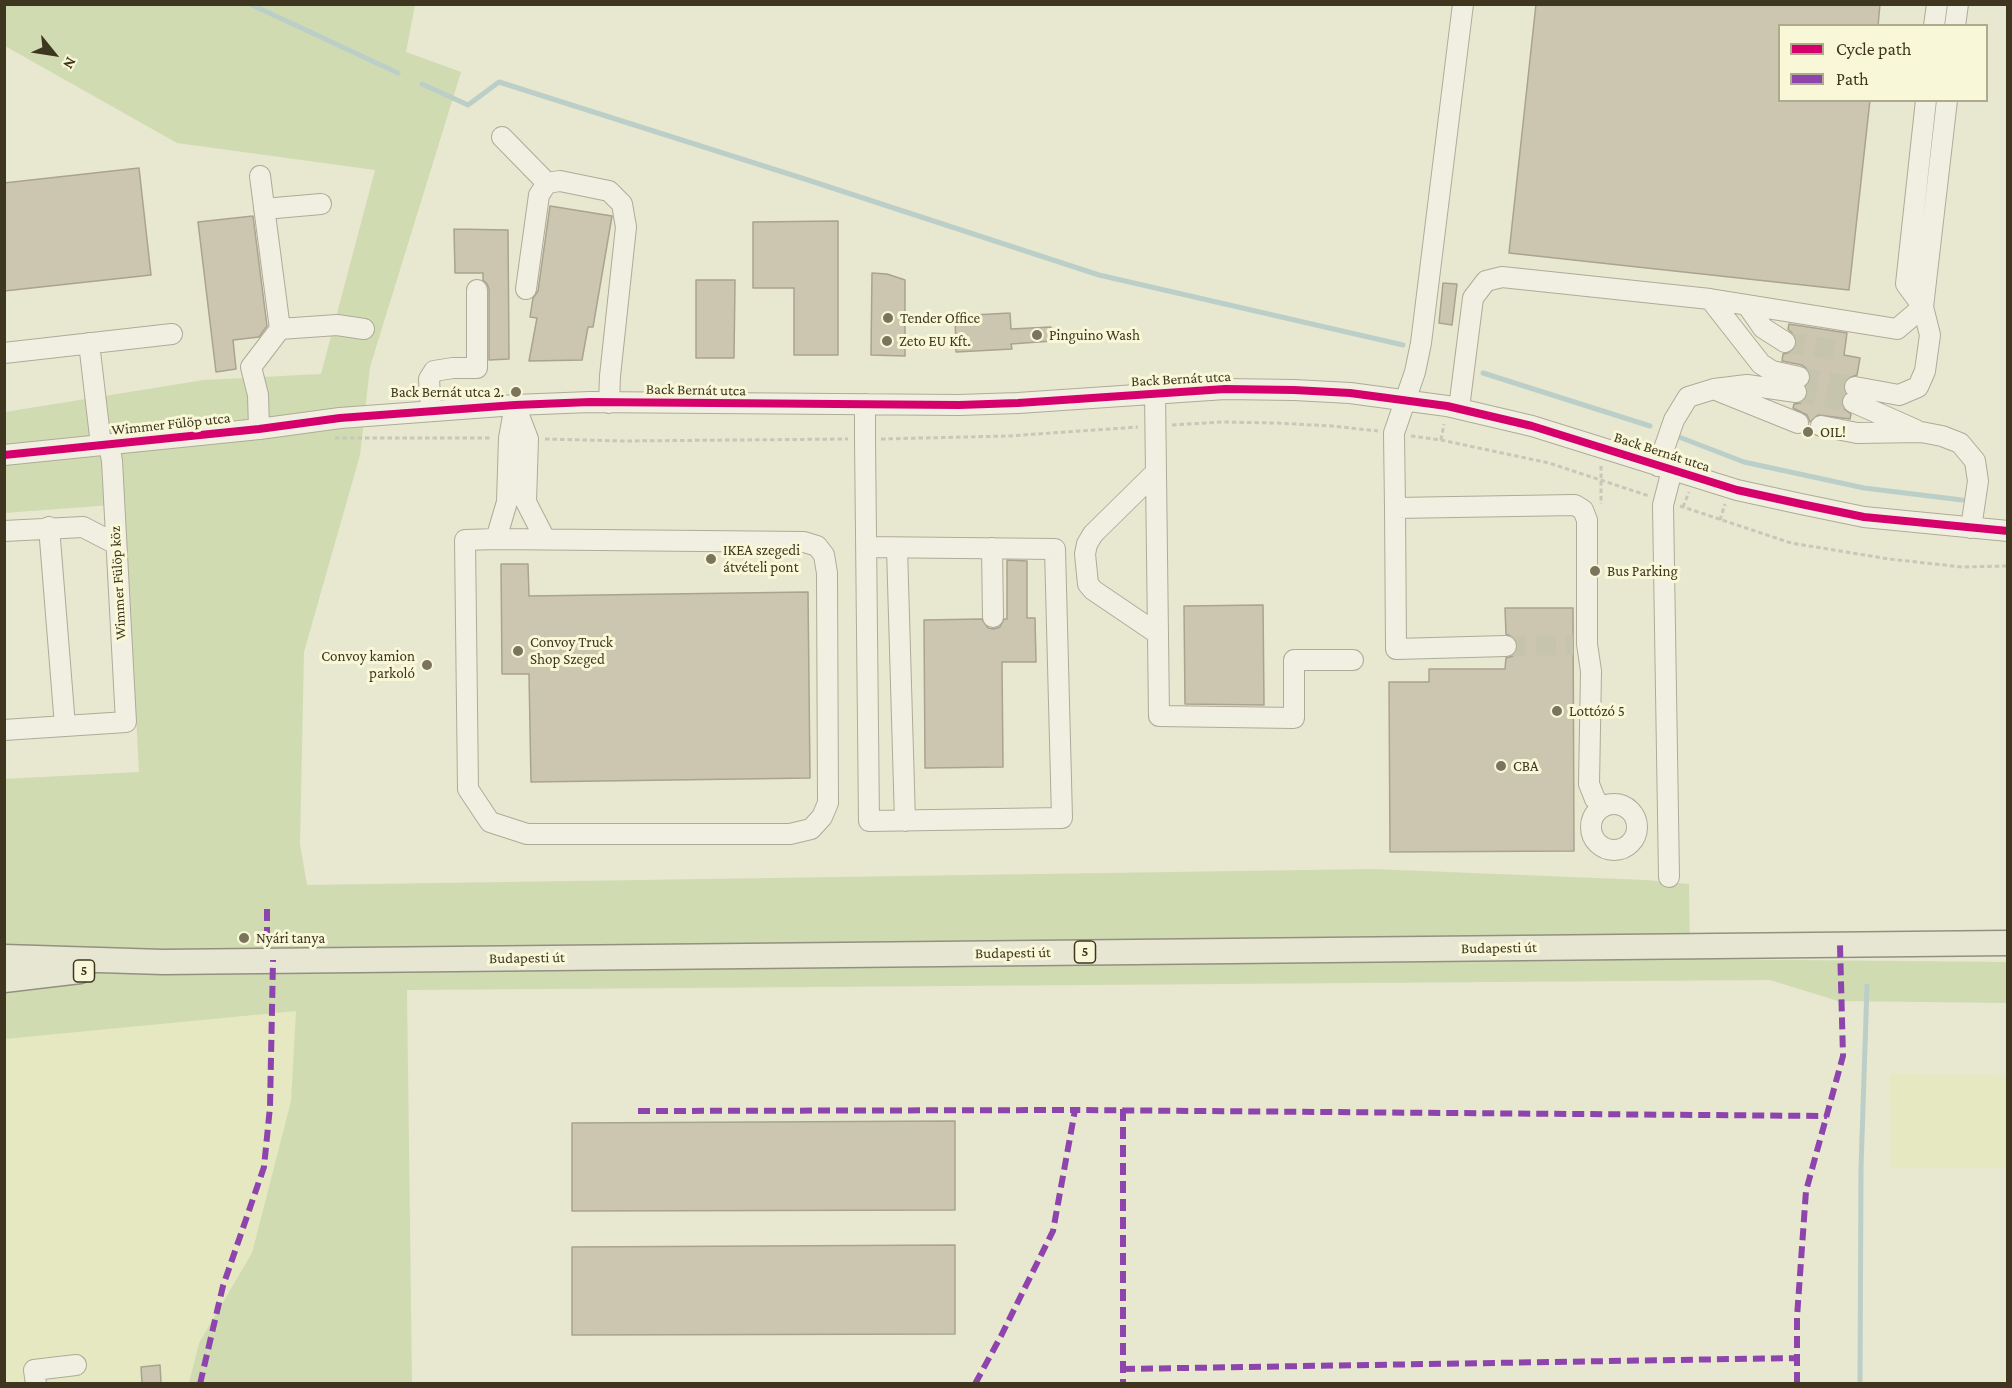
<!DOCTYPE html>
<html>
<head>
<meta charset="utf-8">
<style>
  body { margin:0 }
  #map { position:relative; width:2012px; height:1388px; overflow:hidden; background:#e8e7d0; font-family:"Crimson Pro",serif }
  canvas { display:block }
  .frame { position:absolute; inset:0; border:6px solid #3e361f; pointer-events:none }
  .legend { position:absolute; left:1778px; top:24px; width:210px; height:78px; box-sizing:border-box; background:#f8f7d7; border:2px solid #aeaa8d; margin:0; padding:8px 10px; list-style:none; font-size:18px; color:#3e361f }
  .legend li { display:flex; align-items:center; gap:12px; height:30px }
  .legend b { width:30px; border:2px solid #aeaa8d }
  .north { position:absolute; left:24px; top:24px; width:60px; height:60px; -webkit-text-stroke:4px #f8f7d7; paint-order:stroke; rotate:120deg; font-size:16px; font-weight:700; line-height:24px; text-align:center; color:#3e361f }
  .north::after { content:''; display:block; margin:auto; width:21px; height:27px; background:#3e361f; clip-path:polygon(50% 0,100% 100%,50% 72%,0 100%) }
</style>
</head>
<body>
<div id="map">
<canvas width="2012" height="1388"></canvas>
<div class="frame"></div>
<ul class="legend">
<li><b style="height:8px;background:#d6006c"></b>Cycle path</li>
<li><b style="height:8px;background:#8e44ad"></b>Path</li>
</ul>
<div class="north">N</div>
</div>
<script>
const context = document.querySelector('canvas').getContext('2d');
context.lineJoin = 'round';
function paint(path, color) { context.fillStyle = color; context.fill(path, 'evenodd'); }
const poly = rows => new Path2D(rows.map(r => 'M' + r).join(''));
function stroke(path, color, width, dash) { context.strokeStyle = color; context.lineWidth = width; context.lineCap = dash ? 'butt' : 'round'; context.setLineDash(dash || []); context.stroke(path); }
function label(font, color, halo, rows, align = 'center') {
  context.font = font + ' "Crimson Pro",serif'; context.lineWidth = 6; context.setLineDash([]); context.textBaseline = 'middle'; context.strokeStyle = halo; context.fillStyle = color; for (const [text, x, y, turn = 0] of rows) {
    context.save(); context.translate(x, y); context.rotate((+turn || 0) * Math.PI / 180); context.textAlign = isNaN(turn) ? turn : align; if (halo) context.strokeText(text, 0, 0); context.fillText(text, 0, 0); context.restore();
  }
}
paint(poly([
  [296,1011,291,1101,252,1254,199,1343,189,1383,5,1384,5,1039],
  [1890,1074,2007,1075,2007,1167,1891,1168]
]), '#e5e8c0');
paint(poly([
  [5,5,415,5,406,52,461,72,370,367,360,455,304,652,300,844,307,885,1373,869,1645,880,1689,884,1690,959,2007,962,2007,1003,1838,1001,1770,980,407,990,412,1383,189,1383,199,1343,252,1253,291,1101,296,1011,5,1039,4,779,139,772,125,504,5,513,5,412,204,380,321,374,375,170,177,143,5,46]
]), '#d0dbb2');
stroke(poly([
  [250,4,398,73],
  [422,84,468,105,499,82,811,181,1099,275,1403,345],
  [1483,373,1650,426],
  [1679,437,1744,462,1864,488,1962,500],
  [1860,1384,1861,1168,1867,986]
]), '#bbcfc8', 5);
const building = poly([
  [1536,4,1880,4,1878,26,1779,26,1779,100,1870,100,1849,290,1509,253,1536,4],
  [139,168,151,275,4,291,4,183,139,168],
  [550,206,612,216,593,327,588,327,582,360,529,361,537,318,530,317,533,298,538,291,550,206],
  [253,216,267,326,259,337,233,340,236,369,216,372,198,222,253,216],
  [838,221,838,355,794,355,794,288,753,288,753,222,838,221],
  [454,229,508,230,509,359,489,360,489,289,487,284,483,280,483,273,455,273,454,229],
  [872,273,887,274,905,280,905,356,871,355,872,273],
  [696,280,735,280,734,358,696,358,696,280],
  [1443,283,1457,284,1452,325,1439,323,1443,283],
  [1010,313,1011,329,1051,327,1052,341,1011,344,1012,349,956,352,955,316,1010,313],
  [1789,324,1847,333,1844,355,1860,358,1857,375,1846,379,1843,385,1845,393,1841,404,1844,409,1851,414,1850,419,1818,415,1810,422,1807,415,1793,408,1794,404,1801,403,1806,399,1808,393,1806,386,1811,380,1811,374,1807,369,1802,365,1782,361,1783,354,1791,352,1797,343,1795,336,1788,329,1789,324],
  [1007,560,1027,561,1027,618,1035,618,1036,662,1002,662,1003,767,925,768,924,620,982,619,988,628,994,629,1000,627,1004,619,1007,619,1007,560],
  [501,564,528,564,529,596,808,592,810,778,531,782,529,674,502,674,501,564],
  [1263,605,1264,705,1185,704,1184,606,1263,605],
  [1505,608,1573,608,1574,851,1390,852,1389,682,1429,682,1429,669,1505,669,1506,658,1513,656,1518,646,1516,639,1506,634,1505,608],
  [955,1121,955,1210,572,1211,572,1123,955,1121],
  [955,1245,955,1334,572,1335,572,1247,955,1245],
  [160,1365,161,1383,142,1383,141,1367,160,1365]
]);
paint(building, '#ccc6b1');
stroke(building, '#a9a38f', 1.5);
stroke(poly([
  [1785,342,1839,351],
  [1799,377,1855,387],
  [1796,392,1853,402],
  [1506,646,1573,645]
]), '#c6c4ad', 20, [20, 10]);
const minor = poly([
  [1463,4,1421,343,1415,372,1394,433,1395,508,1575,505,1583,510,1587,520,1587,644,1591,671,1589,784,1595,799,1602,807],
  [1934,26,1937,4],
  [1955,26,1958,4],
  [502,137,547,183],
  [260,176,280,329],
  [264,209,321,204],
  [526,289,539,195,547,183,560,181,609,191,622,204,626,227,610,376,609,403],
  [1710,299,1761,364,1772,371,1799,377],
  [1747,305,1763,328,1785,342],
  [89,343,101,445],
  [4,353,172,334],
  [1855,387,1899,395,1918,387,1925,371,1930,335,1923,307,1906,284,1926,100],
  [1716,390,1798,423],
  [1155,393,1159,716,1294,718,1294,660,1353,660],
  [1853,402,1916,430],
  [865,404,865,439,869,821,1062,818,1055,549,866,547],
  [515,405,528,439,526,502,545,539],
  [1459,408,1473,298,1486,281,1502,277,1710,299,1897,329,1923,307,1947,100],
  [431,411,429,379,434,371,453,368,477,368,477,290],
  [1821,426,1857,433,1921,432,1942,436,1960,443,1975,461,1978,481,1971,528],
  [259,429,258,395,251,367,280,329,337,325,364,329],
  [4,455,259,429,340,418,515,405,590,402,959,405,1018,403,1225,389,1294,390,1350,393,1447,406,1532,426,1737,490,1801,504,1864,517,2008,531],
  [1658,466,1674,420,1688,397,1714,389,1747,385,1796,392],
  [1156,472,1093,534,1087,544,1085,554,1088,584,1093,590,1158,634],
  [1395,508,1396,649,1506,646],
  [49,527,65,726],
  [4,531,83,527,116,544],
  [496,539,804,542,817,546,824,555,827,573,828,803,822,817,811,829,790,834,527,834,490,822,468,789,465,540,496,539],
  [496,539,507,502,509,438,515,405],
  [897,548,905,821],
  [992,548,993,617],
  [4,730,126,722,112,461,109,444],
  '1591 827a23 23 0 1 1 46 0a23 23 0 1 1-46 0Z',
  [1669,877,1663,505,1672,470],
  [36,1384,34,1370,76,1365]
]);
const major = poly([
  [4,957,163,962,2008,943],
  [4,980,80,971]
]);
stroke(minor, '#aeab98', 22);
stroke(major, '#93907f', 27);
stroke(poly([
  [1172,425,1223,422,1276,423,1332,426,1378,431],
  [1411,436,1441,440,1549,463,1649,496],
  [335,438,491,438],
  [545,439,624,441,848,439],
  [881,439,1008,436,1138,427],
  [1441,440,1444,424],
  [1601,466,1601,504],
  [1680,506,1791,543,1889,559,1962,567,2008,566],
  [1683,507,1689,492],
  [1720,520,1725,504]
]), '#c9c7b8', 3, [4.5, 3]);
stroke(minor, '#f0efe2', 20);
stroke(major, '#e7e6d3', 24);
stroke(poly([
  [267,939,267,907],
  [1123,1109,1123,1384],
  [638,1111,1075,1110],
  [1123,1369,1797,1358],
  [200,1384,223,1286,264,1167,270,1107,273,960],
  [975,1384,1001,1336,1053,1231,1075,1110,1827,1116],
  [1797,1384,1797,1317,1806,1191,1843,1056,1840,945]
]), '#8e44ad', 6, [12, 6]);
stroke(poly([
  [4,455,259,429,340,418,515,405,590,402,959,405,1018,403,1225,389,1294,390,1350,393,1447,406,1532,426,1737,490,1801,504,1864,517,2008,531]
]), '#d6006c', 8);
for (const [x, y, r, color] of [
  [888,318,6,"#7a745d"],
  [1037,335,6,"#7a745d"],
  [887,341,6,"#7a745d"],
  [516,392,6,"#7a745d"],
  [1808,432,6,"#7a745d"],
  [711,559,6,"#7a745d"],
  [1595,571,6,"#7a745d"],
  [518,651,6,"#7a745d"],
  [427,665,6,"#7a745d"],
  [1557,711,6,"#7a745d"],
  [1501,766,6,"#7a745d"],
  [244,938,6,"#7a745d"]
]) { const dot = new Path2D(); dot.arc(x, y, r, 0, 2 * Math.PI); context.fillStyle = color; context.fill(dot); stroke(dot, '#f8f7d7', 2); }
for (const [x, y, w] of [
  [1085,952,21],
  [84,971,21]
]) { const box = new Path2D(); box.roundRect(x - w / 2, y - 11, w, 22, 4.5); context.fillStyle = '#f8f7d7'; context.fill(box); stroke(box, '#3e361f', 1.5); }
label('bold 14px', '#3e361f', null, [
  ["5",1085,952],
  ["5",84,971]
]);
label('15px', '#3e361f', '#f8f7d7', [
  ["Tender Office",900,318],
  ["Pinguino Wash",1049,335],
  ["Zeto EU Kft.",899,341],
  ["Back Bernát utca 2.",504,392,"right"],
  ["OIL!",1820,432],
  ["IKEA szegedi",723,550],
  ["átvételi pont",723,567],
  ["Bus Parking",1607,571],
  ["Convoy Truck",530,642],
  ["Shop Szeged",530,659],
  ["Convoy kamion",415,656,"right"],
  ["parkoló",415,673,"right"],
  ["Lottózó 5",1569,711],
  ["CBA",1513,766],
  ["Nyári tanya",256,938]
], 'left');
label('15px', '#3e361f', '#f8f7d7', [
  ["Back Bernát utca",1181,379,-3],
  ["Back Bernát utca",696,390,1],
  ["Wimmer Fülöp utca",171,424,-6],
  ["Back Bernát utca",1662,452,18],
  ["Wimmer Fülöp köz",118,583,-93],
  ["Budapesti út",1499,948,-1],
  ["Budapesti út",1013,953,-1],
  ["Budapesti út",527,958,-1]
]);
</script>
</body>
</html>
